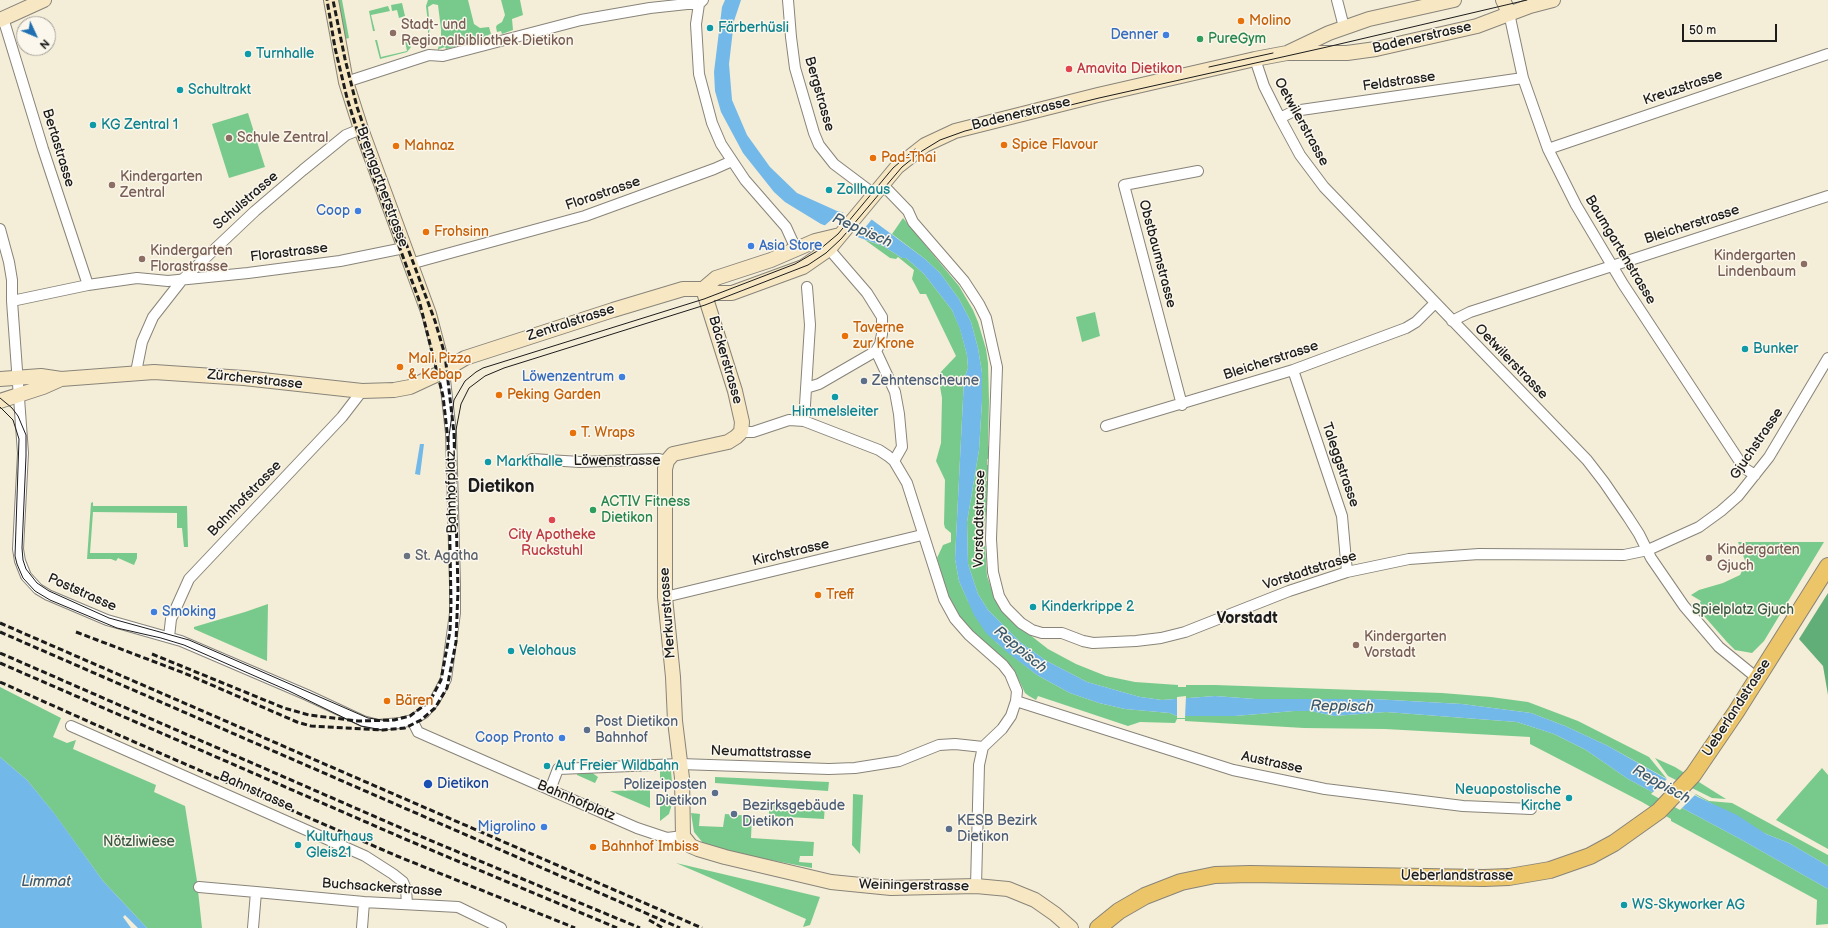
<!DOCTYPE html>
<html>
<head>
<meta charset="utf-8">
<style>
  body { margin:0 }
  #map { position:relative; width:1828px; height:928px; overflow:hidden; background:#f4edd7; font-family:"Balsamiq Sans",sans-serif }
  canvas { display:block }
  .north { position:absolute; left:16px; top:16px; width:40px; height:40px; box-sizing:border-box; background:#fbf7ec; border:1px solid #a29f99; border-radius:50%; rotate:134deg; font-size:11px; font-weight:700; line-height:16px; text-align:center; color:#1c1c1c }
  .north::after { content:''; display:block; margin:auto; width:14px; height:18px; background:#1f6fb2; clip-path:polygon(50% 0,100% 100%,50% 72%,0 100%) }
  .scale { position:absolute; left:1682px; top:24px; width:95px; height:18px; box-sizing:border-box; border:2px solid #1c1c1c; border-top:0; padding-left:5px; font-size:12px; line-height:14px; white-space:nowrap; color:#1c1c1c; -webkit-text-stroke:3px #fbf7ec; paint-order:stroke }
</style>
</head>
<body>
<div id="map">
<canvas width="1828" height="928"></canvas>
<div class="north">N</div>
<div class="scale">50 m</div>
</div>
<script>
const context = document.querySelector('canvas').getContext('2d');
context.lineJoin = 'round';
function paint(path, color) { context.fillStyle = color; context.fill(path, 'evenodd'); }
const poly = rows => new Path2D(rows.map(r => 'M' + r).join(''));
function stroke(path, color, width, dash) { context.strokeStyle = color; context.lineWidth = width; context.lineCap = dash ? 'butt' : 'round'; context.setLineDash(dash || []); context.stroke(path); }
function label(font, color, halo, rows, align = 'center') {
  context.font = font + ' "Balsamiq Sans",sans-serif'; context.lineWidth = 3; context.setLineDash([]); context.textBaseline = 'middle'; context.strokeStyle = halo; context.fillStyle = color; for (const [text, x, y, turn = 0] of rows) {
    context.save(); context.translate(x, y); context.rotate((+turn || 0) * Math.PI / 180); context.textAlign = isNaN(turn) ? turn : align; if (halo) context.strokeText(text, 0, 0); context.fillText(text, 0, 0); context.restore();
  }
}
paint(poly([
  [338,0,342,0,349,38,345,39],
  [428,0,468,0,474,24,480,28,489,27,491,34,488,35,489,38,446,49,445,47,439,49,437,52,441,39,441,29,438,5,433,4,428,7,430,28,428,37,428,23,426,6],
  [501,0,520,0,523,15,512,19,513,30,502,34,501,31,497,32,496,27,497,25,502,22,505,15],
  [402,3,405,16,399,18,397,10,392,11,391,5],
  [388,6,390,11,371,15,375,31,373,31,369,11],
  [375,40,377,40,381,57,407,51,405,41,410,40,411,47,407,52,380,59],
  [248,113,265,167,229,178,212,124],
  [903,218,959,286,973,310,978,322,986,349,988,363,989,401,988,446,989,447,990,454,989,459,987,459,987,465,989,465,986,481,988,481,988,493,984,531,979,535,978,542,985,546,987,576,995,598,1011,620,1048,649,1076,664,1106,676,1135,682,1178,685,1178,687,1186,687,1186,685,1215,685,1442,693,1491,697,1528,702,1578,721,1649,757,1667,779,1709,801,1732,803,1828,855,1828,866,1789,843,1766,834,1608,746,1565,726,1531,713,1462,704,1373,699,1255,699,1215,696,1162,700,1140,697,1087,682,1045,660,1020,642,988,610,978,594,968,564,967,522,979,450,982,401,982,373,978,348,971,322,959,299,940,273,925,259,892,234],
  [865,240,883,246,902,258,906,258,924,274,952,310,960,328,967,355,968,368,964,379,955,559,959,581,968,601,997,643,1037,675,1070,693,1099,703,1125,709,1170,713,1177,716,1235,716,1294,711,1311,711,1334,716,1386,712,1517,722,1554,734,1586,750,1628,779,1742,840,1828,889,1828,924,1816,925,1817,900,1671,821,1671,819,1642,802,1530,744,1530,737,1385,729,1304,728,1185,721,1185,719,1177,719,1175,723,1140,722,1128,726,1038,696,1036,700,1029,696,1025,693,1013,668,967,626,955,611,949,599,937,558,943,545,951,542,951,533,945,528,944,524,945,480,936,461,941,443,942,398,938,375,956,356,926,294,920,294,912,279,914,270,898,257,896,259,890,258],
  [1095,312,1100,336,1082,342,1076,317],
  [93,502,93,506,187,506,188,547,184,547,182,528,177,528,177,513,93,512,90,553,137,553,137,558,134,565,118,558,116,561,111,559,87,559,91,503],
  [1738,542,1824,542,1764,641,1752,653,1735,650,1727,642,1697,608,1701,601,1691,595,1699,590,1723,583,1740,575,1746,563],
  [268,604,267,661,194,629,194,627,245,612],
  [0,687,61,718,53,737,67,743,76,740,73,749,156,785,154,792,185,806,197,881,202,928,147,928,103,881,53,812,27,780,0,757],
  [1655,758,1675,767,1726,799,1712,798,1668,776],
  [1822,768,1828,775,1828,849,1776,820],
  [660,769,666,769,671,771,672,782,660,783],
  [577,772,591,772,598,777,595,783,577,775],
  [715,777,829,782,828,791,715,783],
  [650,790,650,808,610,791],
  [853,794,863,795,860,854,852,845],
  [660,796,673,796,672,804,669,814,660,821],
  [769,802,825,805,824,819,769,816],
  [691,813,700,814,699,826,723,827,725,814,752,816,751,838,814,842,813,856,800,856,799,862,812,863,812,868,760,858,720,849,703,843,694,832],
  [676,863,820,897,810,925,803,927,806,919]
]), '#78ca8c');
paint(poly([
  [1828,593,1828,695,1823,666,1799,639]
]), '#62ae78');
paint(poly([
  [725,0,741,0,734,21,729,64,732,100,747,135,770,167,797,193,837,211,871,219,925,259,940,273,959,299,971,322,978,348,982,373,982,401,979,450,967,522,968,564,978,594,988,610,1020,642,1045,660,1087,682,1140,697,1162,700,1215,696,1255,699,1373,699,1462,704,1531,713,1565,726,1608,746,1698,797,1737,815,1766,834,1789,843,1828,866,1828,889,1742,840,1628,779,1586,750,1554,734,1517,722,1386,712,1334,716,1311,711,1294,711,1235,716,1177,716,1170,713,1125,709,1099,703,1070,693,1037,675,1007,652,986,633,974,615,959,581,955,559,964,379,968,368,967,355,960,329,952,310,924,274,906,258,902,258,883,246,821,224,785,202,774,192,743,153,721,112,715,91,714,72,722,7],
  [420,444,424,444,420,475,415,474],
  [0,757,27,780,54,813,103,881,147,928,138,928,125,915,123,917,131,928,0,928]
]), '#72b8e9');
paint(poly([
  [845,211,872,219,856,239,823,227,840,212,843,213],
  [1186,696,1185,718,1177,718,1177,697],
  [1668,778,1696,794,1680,810,1651,794]
]), '#f4edd7');
const street = poly([
  [703,0,699,4,696,24,699,74,712,123,721,144,745,180,786,227,796,249],
  [788,0,791,37,795,68,814,133,819,145,834,164,874,194],
  [1337,0,1344,27],
  [1509,13,1523,78,1548,149,1576,205,1623,284,1744,468,1755,475],
  [3,18,43,149,88,285],
  [1255,59,1264,86,1280,118,1300,155,1324,187,1587,460,1604,482,1628,517,1639,534,1651,558,1684,606,1719,647,1757,678],
  [346,82,429,55,443,56,581,20,650,8,687,4,699,4],
  [1280,118,1294,111,1523,78],
  [1548,149,1828,54],
  [882,184,908,211,913,222,964,281,979,304,986,318,997,367,991,539,993,572,999,596,1006,608,1021,623,1032,630,1042,633,1062,633,1083,641,1093,643,1136,641,1161,638,1185,632,1289,591,1347,572,1409,559,1479,554,1624,555,1648,550,1699,527,1721,511,1738,496,1769,457,1828,358],
  [0,229,9,262,12,280,12,301,23,453,18,549,20,561,26,576,38,589,48,595,107,620,181,641,307,695,363,721,378,725,400,723,412,720,424,713,435,700,446,679,455,613,455,584,451,433,444,371],
  [410,264,585,216,714,169,732,161],
  [12,301,88,285,137,278,168,281,248,273,340,261,404,248],
  [1452,321,1470,312,1828,196],
  [876,351,895,392,899,414,902,447,894,461],
  [1293,370,1342,516,1347,572],
  [136,372,142,342,153,317,182,280,255,211,303,170,346,135,361,129],
  [806,388,819,384,876,351,880,344,882,334,882,317,867,293,829,249],
  [1182,405,1124,185,1198,171],
  [804,421,810,325,807,287],
  [1106,426,1293,370,1406,328,1416,322,1435,303],
  [741,432,753,432,789,420,804,421,879,450,888,456,894,461,907,483,944,599,955,619,969,635,1003,665,1010,674,1017,691,1016,701,1011,716,1002,729,983,747,979,765,976,886],
  [532,459,580,462,659,459,667,461],
  [665,597,922,535],
  [169,637,171,619,189,579,342,417,362,391],
  [1016,701,1233,770,1325,789,1463,806,1531,809],
  [412,720,418,732,427,736,637,828,667,838,683,836],
  [71,726,365,856,393,874,403,882,406,889,407,904],
  [550,790,558,769,680,764,829,769,855,768,899,761,939,745,955,744,983,747],
  [199,887,256,892],
  [253,928,256,892,364,902,458,907,501,928],
  [362,928,364,902]
]);
const secondary = poly([
  [331,0,346,82,361,129,429,314,444,371],
  [1503,0,1509,13],
  [0,20,44,0],
  [1289,52,1329,33,1369,19,1454,0],
  [703,289,735,391,742,422,741,432,736,437,728,442,673,454,667,461,665,469,665,597,673,677,675,721,682,778,683,836,691,846,698,849,725,857,831,882,891,888,976,886,1008,889,1035,900,1055,914,1071,928],
  [703,289,716,278,771,260,815,241,840,235],
  [0,379,41,376,61,379,154,372,244,378,362,391,394,390,410,387,438,374,465,358,613,310,683,289,703,289,714,293,732,293,803,267,829,249,897,167,925,145,955,131,1098,95,1255,59,1287,53,1347,53,1376,49,1477,26,1530,6,1553,0],
  [0,401,43,387,61,379]
]);
const primary = poly([
  [1098,928,1119,911,1145,896,1181,882,1215,875,1250,874,1484,878,1509,877,1550,870,1590,856,1614,843,1659,811,1693,775,1736,712,1828,566]
]);
stroke(street, '#88847a', 12);
stroke(secondary, '#88847a', 16);
stroke(primary, '#88847a', 18);
stroke(street, '#fff', 10);
stroke(secondary, '#f7e8c3', 14);
stroke(primary, '#ecc569', 16);
stroke(poly([
  [1209,67,1273,53],
  [0,398,12,408,18,416,26,435,26,456,22,548,23,560,26,569,37,583,49,591,109,618,189,640,368,718,389,721],
  [0,407,13,420,19,439,15,556,17,564,23,578,35,591,50,600,117,628,161,638,184,645,289,691,361,726,383,730],
  [455,455,456,430,461,404,469,388,485,376,504,368,705,305,808,265,826,253,841,239,902,167,922,151,940,140,965,131,1099,98,1327,47,1527,0],
  [448,458,449,436,454,400,465,381,476,372,483,368,704,299,795,264,819,250,838,234,893,168,915,149]
]), '#1c1c1c', 1);
stroke(poly([
  [0,623,702,928],
  [0,632,680,928],
  [76,632,184,673,297,722,311,726,383,730,405,728,421,720,435,708,447,688,456,642,458,590,454,433,445,355,435,321,379,171,357,107,345,59,333,0],
  [0,653,408,831,640,928],
  [152,654,284,708,309,715,358,721,394,720,410,716,430,701,441,680,450,631,451,604,448,440,443,396,419,300,363,149,347,98,335,48,327,0],
  [0,663,405,839,617,928],
  [0,682,139,744,397,856,575,928],
  [649,920,663,928]
]), '#1c1c1c', 3, [6, 3]);
for (const [x, y, r, color] of [
  [1241,21,4,"#e8710a"],
  [710,28,4,"#0f9aa8"],
  [393,33,4,"#8d6e63"],
  [1166,35,4,"#3f7fe0"],
  [1200,39,4,"#2e9e5b"],
  [248,54,4,"#0f9aa8"],
  [1069,69,4,"#e0444e"],
  [180,90,4,"#0f9aa8"],
  [93,125,4,"#0f9aa8"],
  [229,138,4,"#8d6e63"],
  [1004,145,4,"#e8710a"],
  [396,146,4,"#e8710a"],
  [873,158,4,"#e8710a"],
  [112,185,4,"#8d6e63"],
  [829,190,4,"#0f9aa8"],
  [358,211,4,"#3f7fe0"],
  [426,232,4,"#e8710a"],
  [751,246,4,"#3f7fe0"],
  [142,259,4,"#8d6e63"],
  [1804,264,4,"#8d6e63"],
  [845,336,4,"#e8710a"],
  [1745,349,4,"#0f9aa8"],
  [400,367,4,"#e8710a"],
  [622,377,4,"#3f7fe0"],
  [864,381,4,"#5c6f8a"],
  [499,395,4,"#e8710a"],
  [835,397,4,"#0f9aa8"],
  [573,433,4,"#e8710a"],
  [488,462,4,"#0f9aa8"],
  [593,510,4,"#2e9e5b"],
  [552,520,4,"#e0444e"],
  [407,556,4,"#6b7280"],
  [1709,558,4,"#8d6e63"],
  [818,595,4,"#e8710a"],
  [1033,607,4,"#0f9aa8"],
  [154,612,4,"#3f7fe0"],
  [1356,645,4,"#8d6e63"],
  [511,651,4,"#0f9aa8"],
  [387,701,4,"#e8710a"],
  [587,730,4,"#5c6f8a"],
  [562,738,4,"#3f7fe0"],
  [547,766,4,"#0f9aa8"],
  [428,784,5,"#1a4fb4"],
  [715,793,4,"#5c6f8a"],
  [1569,798,4,"#0f9aa8"],
  [734,814,4,"#5c6f8a"],
  [544,827,4,"#3f7fe0"],
  [949,829,4,"#5c6f8a"],
  [298,845,4,"#0f9aa8"],
  [593,847,4,"#e8710a"],
  [1624,905,4,"#0f9aa8"]
]) { const dot = new Path2D(); dot.arc(x, y, r, 0, 2 * Math.PI); context.fillStyle = color; context.fill(dot); stroke(dot, '#fbf7ec', 1.5); }
label('14px', '#c56008', '#fbf7ec', [
  ["Molino",1249,21],
  ["Spice Flavour",1012,145],
  ["Mahnaz",404,146],
  ["Pad-Thai",881,158],
  ["Frohsinn",434,232],
  ["Taverne",853,328],
  ["zur Krone",853,344],
  ["Mali Pizza",408,359],
  ["& Kebap",408,375],
  ["Peking Garden",507,395],
  ["T. Wraps",581,433],
  ["Treff",826,595],
  ["Bären",395,701],
  ["Bahnhof Imbiss",601,847]
], 'left');
label('14px', '#785e54', '#fbf7ec', [
  ["Stadt- und",401,25],
  ["Regionalbibliothek Dietikon",401,41],
  ["Schule Zentral",237,138],
  ["Kindergarten",120,177],
  ["Zentral",120,193],
  ["Kindergarten",150,251],
  ["Florastrasse",150,267],
  ["Kindergarten",1796,256,"right"],
  ["Lindenbaum",1796,272,"right"],
  ["Kindergarten",1717,550],
  ["Gjuch",1717,566],
  ["Kindergarten",1364,637],
  ["Vorstadt",1364,653]
], 'left');
label('14px', '#0d838f', '#fbf7ec', [
  ["Färberhüsli",718,28],
  ["Turnhalle",256,54],
  ["Schultrakt",188,90],
  ["KG Zentral 1",101,125],
  ["Zollhaus",837,190],
  ["Bunker",1753,349],
  ["Himmelsleiter",835,412,"center"],
  ["Markthalle",496,462],
  ["Kinderkrippe 2",1041,607],
  ["Velohaus",519,651],
  ["Auf Freier Wildbahn",555,766],
  ["Neuapostolische",1561,790,"right"],
  ["Kirche",1561,806,"right"],
  ["Kulturhaus",306,837],
  ["Gleis21",306,853],
  ["WS-Skyworker AG",1632,905]
], 'left');
label('14px', '#366cbe', '#fbf7ec', [
  ["Denner",1158,35],
  ["Coop",350,211],
  ["Asia Store",759,246,"left"],
  ["Löwenzentrum",614,377],
  ["Smoking",162,612,"left"],
  ["Coop Pronto",554,738],
  ["Migrolino",536,827]
], 'right');
label('14px', '#1c1c1c', '#fbf7ec', [
  ["Badenerstrasse",1422,38,-13],
  ["Feldstrasse",1399,82,-8],
  ["Kreuzstrasse",1683,88,-19],
  ["Bergstrasse",819,94,74],
  ["Badenerstrasse",1021,114,-14],
  ["Oetwilerstrasse",1301,122,61],
  ["Bertastrasse",58,148,73],
  ["Bremgartnerstrasse",382,187,70],
  ["Florastrasse",603,194,-19],
  ["Schulstrasse",246,201,-41],
  ["Bleicherstrasse",1692,225,-18],
  ["Baumgartenstrasse",1620,250,59],
  ["Florastrasse",289,253,-7],
  ["Obstbaumstrasse",1157,254,75],
  ["Zentralstrasse",571,323,-18],
  ["Bäckerstrasse",725,360,74],
  ["Bleicherstrasse",1271,361,-18],
  ["Oetwilerstrasse",1511,362,46],
  ["Zürcherstrasse",255,380,6],
  ["Gjuchstrasse",1757,444,-56],
  ["Löwenstrasse",617,461],
  ["Taleggstrasse",1340,465,71],
  ["Bahnhofplatz",452,492,-91],
  ["Bahnhofstrasse",245,499,-46],
  ["Vorstadtstrasse",980,519,-89],
  ["Kirchstrasse",791,553,-13],
  ["Vorstadtstrasse",1310,571,-18],
  ["Poststrasse",82,593,24],
  ["Merkurstrasse",668,613,-94],
  ["Ueberlandstrasse",1737,708,-57],
  ["Neumattstrasse",761,753,2],
  ["Austrasse",1272,763,12],
  ["Bahnstrasse",256,792,24],
  ["Bahnhofplatz",576,801,23],
  ["Ueberlandstrasse",1457,876],
  ["Weiningerstrasse",914,886,1],
  ["Buchsackerstrasse",382,888,4]
]);
label('14px', '#27864d', '#fbf7ec', [
  ["PureGym",1208,39],
  ["ACTIV Fitness",601,502],
  ["Dietikon",601,518]
], 'left');
label('14px', '#be3a42', '#fbf7ec', [
  ["Amavita Dietikon",1077,69],
  ["City Apotheke",552,535,"center"],
  ["Ruckstuhl",552,551,"center"]
], 'left');
label('14px', '#4e5e75', '#fbf7ec', [
  ["Zehntenscheune",872,381],
  ["Post Dietikon",595,722],
  ["Bahnhof",595,738],
  ["Polizeiposten",707,785,"right"],
  ["Dietikon",707,801,"right"],
  ["Bezirksgebäude",742,806],
  ["Dietikon",742,822],
  ["KESB Bezirk",957,821],
  ["Dietikon",957,837]
], 'left');
label('14px', '#5b616d', '#fbf7ec', [
  ["St. Agatha",415,556]
], 'left');
label('14px', '#3c5943', '#fbf7ec', [
  ["Spielplatz Gjuch",1743,610],
  ["Nötzliwiese",139,842]
]);
label('14px', '#164399', '#fbf7ec', [
  ["Dietikon",437,784]
], 'left');
label('italic 15px', '#3e5a6e', '#fbf7ec', [
  ["Reppisch",862,231,24],
  ["Reppisch",1020,650,40],
  ["Reppisch",1342,707,1],
  ["Reppisch",1661,785,29],
  ["Limmat",46,882]
]);
label('bold 16px', '#1c1c1c', '#fbf7ec', [
  ["Vorstadt",1247,619]
]);
label('bold 18px', '#1c1c1c', '#fbf7ec', [
  ["Dietikon",501,487]
]);
</script>
</body>
</html>
